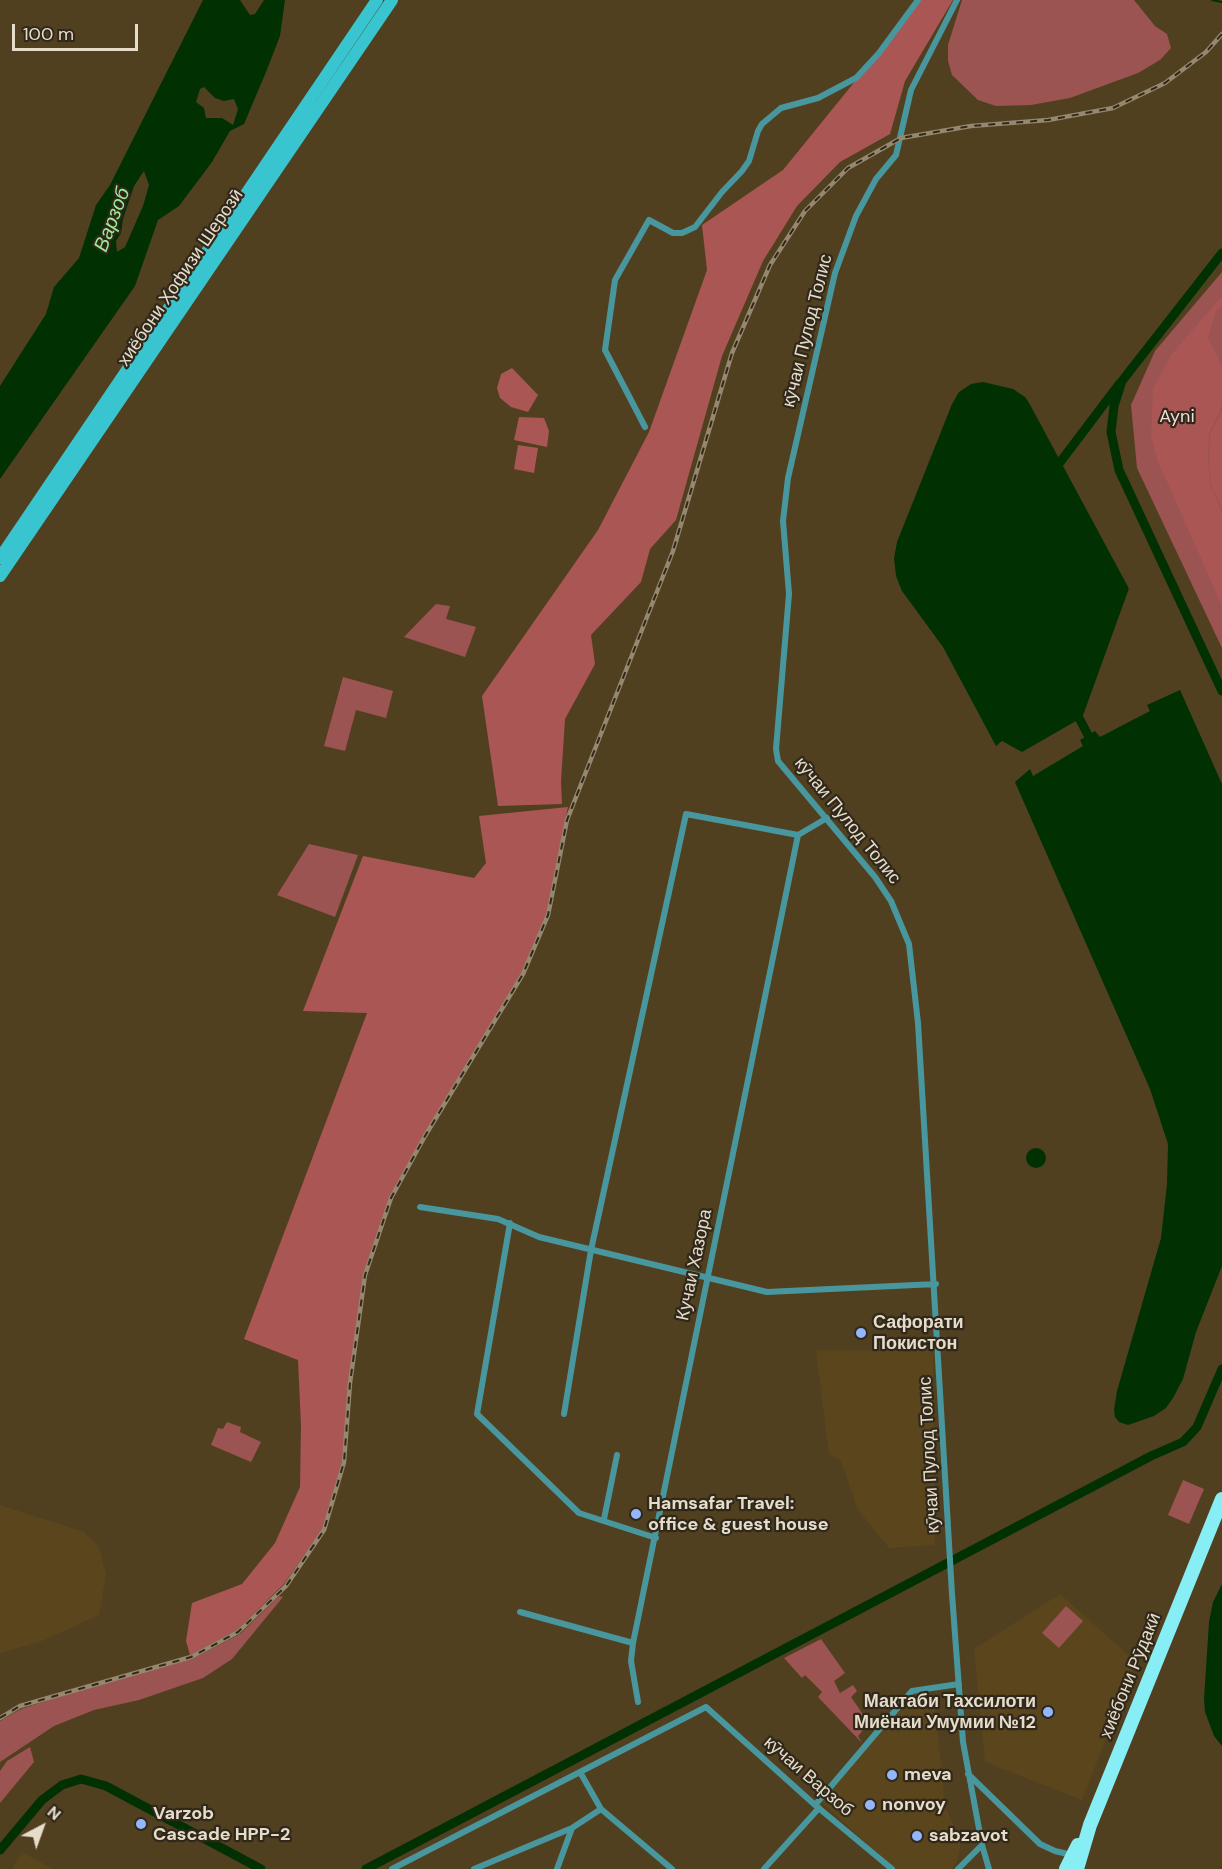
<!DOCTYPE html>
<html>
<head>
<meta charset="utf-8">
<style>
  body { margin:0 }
  #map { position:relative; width:1222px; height:1869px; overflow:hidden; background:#514020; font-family:"DM Sans",sans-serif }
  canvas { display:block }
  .north { position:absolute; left:12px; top:1797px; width:60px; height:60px; -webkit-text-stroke:4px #30281a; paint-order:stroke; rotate:41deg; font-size:16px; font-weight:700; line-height:24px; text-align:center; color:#e6dcca }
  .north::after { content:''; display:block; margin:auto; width:21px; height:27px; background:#e6dcca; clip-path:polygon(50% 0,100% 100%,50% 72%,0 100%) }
  .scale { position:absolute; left:12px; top:24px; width:126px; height:27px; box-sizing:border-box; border:3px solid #e6dcca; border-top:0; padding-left:8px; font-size:18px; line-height:21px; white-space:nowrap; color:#e6dcca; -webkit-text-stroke:4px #30281a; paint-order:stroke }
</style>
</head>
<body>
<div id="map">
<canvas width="1222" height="1869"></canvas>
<div class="north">N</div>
<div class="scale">100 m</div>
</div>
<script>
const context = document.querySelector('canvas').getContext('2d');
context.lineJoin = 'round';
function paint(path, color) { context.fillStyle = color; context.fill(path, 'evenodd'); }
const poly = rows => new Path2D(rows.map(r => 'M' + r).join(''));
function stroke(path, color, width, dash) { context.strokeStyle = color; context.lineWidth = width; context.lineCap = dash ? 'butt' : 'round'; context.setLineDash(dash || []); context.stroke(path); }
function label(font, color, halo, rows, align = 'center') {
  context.font = font + ' "DM Sans",sans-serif'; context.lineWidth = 4.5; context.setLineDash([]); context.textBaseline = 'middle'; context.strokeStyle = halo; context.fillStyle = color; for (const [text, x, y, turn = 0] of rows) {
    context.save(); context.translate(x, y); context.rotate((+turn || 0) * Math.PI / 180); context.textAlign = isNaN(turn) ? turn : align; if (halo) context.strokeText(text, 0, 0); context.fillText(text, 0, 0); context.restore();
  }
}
paint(poly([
  [816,1350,933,1351,935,1545,889,1548,858,1510,841,1461,829,1454],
  [0,1505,84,1532,99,1547,106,1574,99,1615,42,1641,0,1653],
  [1060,1594,1136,1662,1082,1800,985,1762,974,1649],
  [916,1693,934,1694,945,1806,961,1843,957,1862,951,1869,895,1869,820,1801],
  [22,1852,53,1869,12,1869]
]), '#5a451c');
paint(poly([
  [962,0,1134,0,1155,26,1167,34,1171,48,1160,60,1138,73,1070,98,1031,105,996,106,978,100,952,75,948,61,948,45],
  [1222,272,1222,648,1137,468,1131,405,1155,351],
  [436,604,450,606,446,619,476,627,465,657,404,637],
  [343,677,393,691,386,718,356,710,345,751,324,746],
  [309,844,358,855,335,917,277,895],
  [227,1422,241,1427,240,1432,261,1442,251,1462,211,1445,218,1428,223,1429],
  [1183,1480,1204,1489,1189,1524,1168,1515],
  [279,1596,283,1597,232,1659,203,1678,139,1700,94,1710,54,1726,0,1762,0,1721,21,1709,95,1685,192,1659,240,1634],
  [1066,1606,1083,1621,1059,1648,1042,1633],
  [821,1639,845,1673,834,1681,840,1693,853,1685,857,1691,851,1697,869,1723,858,1736,862,1743,818,1697,822,1692,805,1675,802,1678,784,1658],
  [30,1747,34,1762,0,1803,0,1771,7,1761]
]), '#9b5451');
paint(poly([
  [921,0,953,0,905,81,890,134,840,162,797,206,763,261,722,356,676,520,650,549,641,582,591,635,595,664,565,719,561,781,562,804,498,806,482,696,598,530,649,432,707,270,702,225,783,170],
  [1222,296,1222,306,1216,311,1208,338,1222,366,1222,406,1209,434,1208,458,1210,484,1222,513,1222,606,1157,459,1151,436,1153,389,1171,355],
  [512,368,538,395,528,412,511,407,500,398,497,388,501,374],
  [1222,411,1222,509,1211,484,1209,458,1210,435],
  [519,417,544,418,549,431,547,447,514,440],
  [518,445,538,448,534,473,514,469],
  [568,807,546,915,521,974,423,1136,389,1198,363,1275,342,1461,322,1530,284,1584,237,1630,190,1655,186,1641,192,1603,242,1584,275,1543,300,1487,301,1425,298,1360,244,1339,367,1013,303,1011,363,856,474,878,486,863,479,816]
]), '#aa5654');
paint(poly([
  [203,0,240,0,250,15,255,14,264,0,285,0,280,36,266,72,244,124,230,131,212,162,179,206,158,220,135,286,0,479,0,386,46,314,54,287,79,258,96,205,110,185],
  [204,87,215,98,224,101,234,99,238,109,233,125,222,118,206,118,204,108,196,102,200,89],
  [144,171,149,185,143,206,125,247,117,252,116,241,121,233,123,219,134,186],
  [983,382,1013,389,1025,397,1028,401,1023,405,1121,589,1075,717,1076,721,1022,752,1002,741,996,746,943,647,902,591,896,576,894,558,897,542,952,404,959,392,971,384],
  [1180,690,1222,784,1222,1266,1196,1332,1183,1379,1173,1398,1166,1408,1154,1416,1128,1425,1119,1422,1115,1417,1114,1410,1117,1391,1161,1238,1167,1184,1168,1144,1150,1089,1015,782,1030,769,1033,776,1083,746,1080,740,1095,731,1100,737,1150,711,1147,705],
  '1026 1158a10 10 0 1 1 20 0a10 10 0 1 1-20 0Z',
  [1222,1584,1222,1746,1214,1736,1205,1712,1204,1699,1209,1622,1213,1602]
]), '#013002');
stroke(poly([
  [1212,0,1222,2]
]), '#013002', 2);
stroke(poly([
  [1222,253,1122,381,1114,406,1111,432,1119,470,1222,691],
  [1014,398,1025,405,1124,589,1078,716,1088,735],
  [1058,465,1120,383],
  [0,1850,42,1800,62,1785,81,1779,106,1786,261,1869],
  [366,1869,1151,1456,1183,1442,1197,1427,1222,1369]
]), '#013002', 9);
stroke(poly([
  [957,0,911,90,896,155,876,179,856,216,835,273,788,478,783,521,789,594,776,749,778,761,875,877,891,901,909,944,918,1023,952,1594,963,1742,982,1845,989,1869],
  [645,427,605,350,615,280,649,220,673,233,682,233,695,227,722,192,742,171,749,161,758,131,762,124,781,108,818,98,856,78,879,53,918,0],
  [420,1207,498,1219,539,1237,767,1292,936,1284],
  [510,1223,477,1414,579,1513,656,1538],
  [564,1414,591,1250,686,814,798,835,827,818],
  [604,1519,617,1455],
  [520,1612,633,1643],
  [638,1702,631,1661,633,1643,798,835],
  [580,1772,601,1809,672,1869],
  [968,1774,1040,1844,1055,1851,1072,1855],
  [815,1805,912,1691,959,1684],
  [392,1869,706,1707,815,1805,892,1869],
  [474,1869,572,1828,601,1809],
  [557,1869,572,1828],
  [764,1869,819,1808],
  [958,1869,982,1845]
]), '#49979e', 6);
stroke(poly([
  [0,558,377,0],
  [0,576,392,0]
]), '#38c5d0', 12);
stroke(poly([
  [1066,1869,1078,1845],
  [1077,1869,1090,1825,1222,1499]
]), '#88eef6', 14);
const rail = poly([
  [0,1718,20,1706,191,1657,238,1632,286,1586,324,1530,344,1462,350,1383,365,1275,391,1198,425,1136,523,974,548,915,567,820,673,551,732,353,770,265,805,211,848,168,901,138,971,126,1048,120,1113,108,1165,83,1206,52,1222,34]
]);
stroke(rail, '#95886e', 4.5);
stroke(rail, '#30281a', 2, [7]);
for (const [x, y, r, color] of [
  [861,1333,6,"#92b7fd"],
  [636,1514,6,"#92b7fd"],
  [1048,1712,6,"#92b7fd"],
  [892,1775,6,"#92b7fd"],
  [870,1805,6,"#92b7fd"],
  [141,1824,6,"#92b7fd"],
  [917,1836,6,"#92b7fd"]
]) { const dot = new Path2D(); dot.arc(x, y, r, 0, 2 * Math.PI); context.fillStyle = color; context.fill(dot); stroke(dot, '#30281a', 2); }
label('18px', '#e6dcca', '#30281a', [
  ["хиёбони Ҳофизи Шерозӣ",181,278,-56],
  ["кӯчаи Пулод Толис",808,331,-76],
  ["кӯчаи Пулод Толис",847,821,51],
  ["Кучаи Хазора",695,1265,-78],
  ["кӯчаи Пулод Толис",930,1455,-93],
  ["хиёбони Рӯдакӣ",1131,1676,-68],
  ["кӯчаи Варзоб",808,1777,41]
]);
label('18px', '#f5dbda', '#30281a', [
  ["Ayni",1177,417]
]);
label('bold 18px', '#e6dcca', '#30281a', [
  ["Сафорати",873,1323],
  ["Покистон",873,1344],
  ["Hamsafar Travel:",648,1504],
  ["office & guest house",648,1525],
  ["Мактаби Тахсилоти",1036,1702,"right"],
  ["Миёнаи Умумии №12",1036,1723,"right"],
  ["meva",904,1775],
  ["nonvoy",882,1805],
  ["Varzob",153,1814],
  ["Cascade HPP-2",153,1835],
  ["sabzavot",929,1836]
], 'left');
label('italic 20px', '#9beb95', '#30281a', [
  ["Варзоб",113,220,-69]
]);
</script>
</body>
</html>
